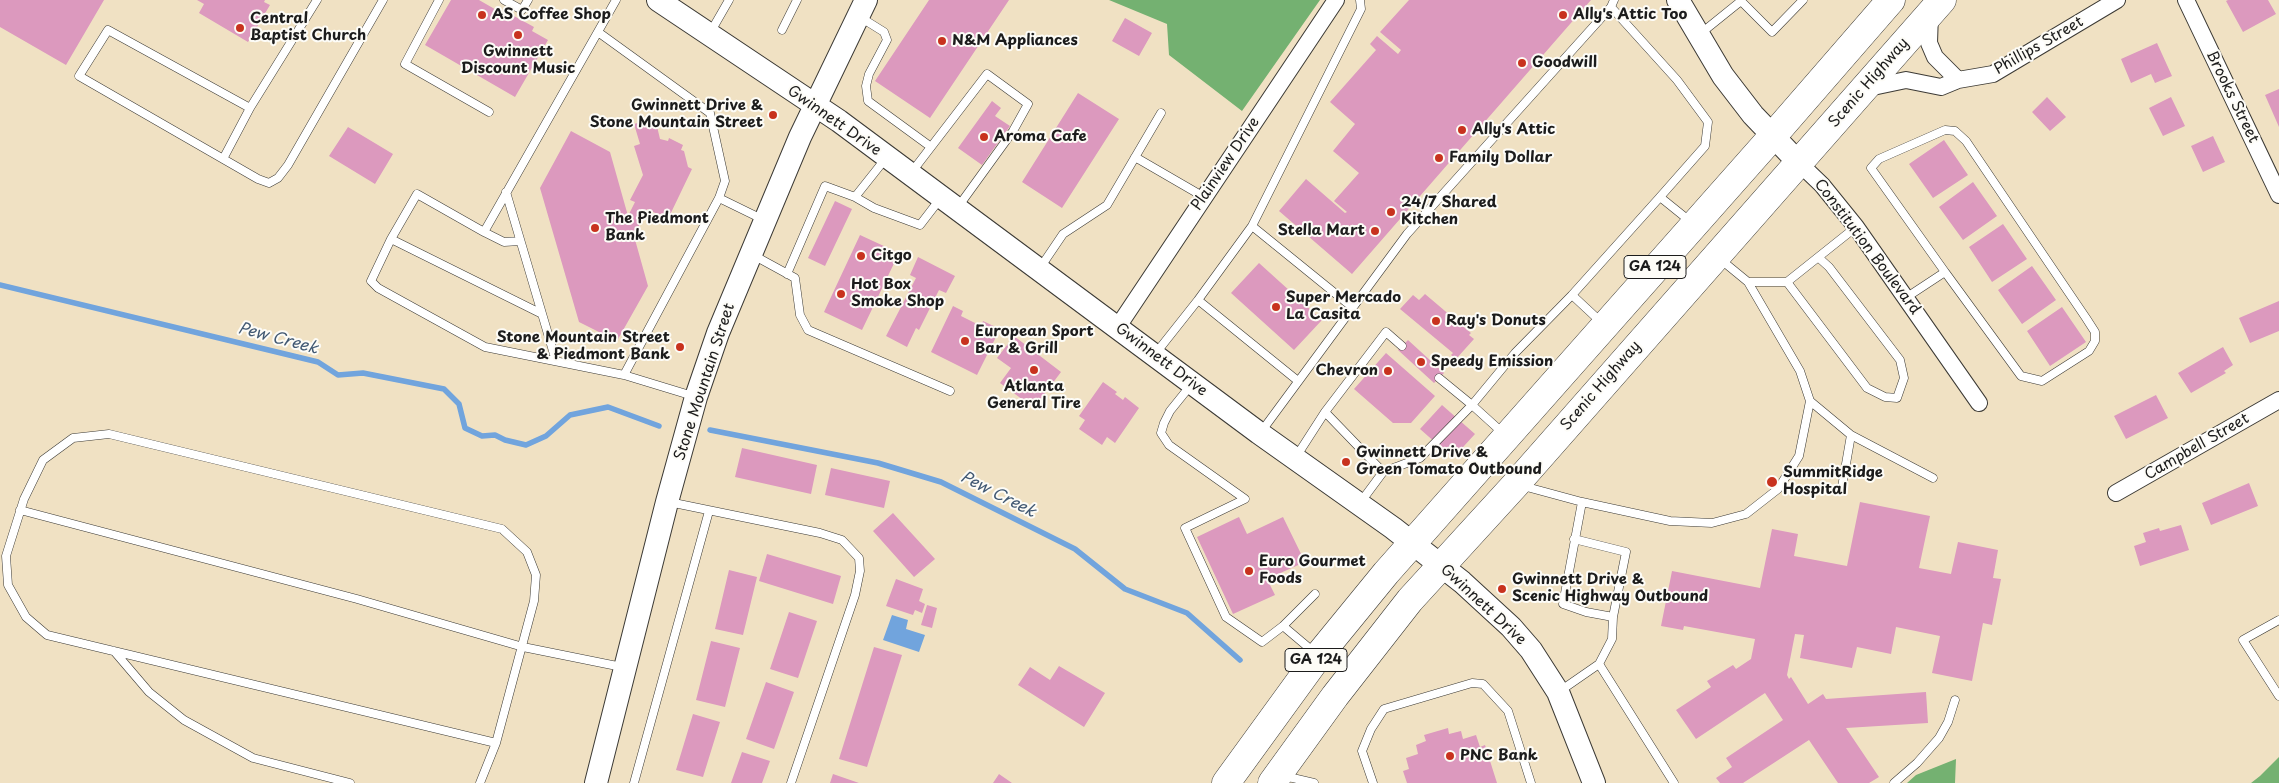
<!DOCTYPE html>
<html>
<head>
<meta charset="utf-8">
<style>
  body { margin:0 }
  canvas { display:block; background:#f0e1c3 }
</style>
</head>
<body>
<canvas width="2279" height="783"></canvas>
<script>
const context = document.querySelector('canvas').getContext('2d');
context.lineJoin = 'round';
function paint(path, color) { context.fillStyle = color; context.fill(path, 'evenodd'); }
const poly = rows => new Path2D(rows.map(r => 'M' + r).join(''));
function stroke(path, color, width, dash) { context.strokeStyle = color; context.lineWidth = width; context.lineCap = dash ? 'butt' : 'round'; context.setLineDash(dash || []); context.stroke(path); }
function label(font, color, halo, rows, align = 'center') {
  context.font = font + ' "Playpen Sans",sans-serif'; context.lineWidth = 4; context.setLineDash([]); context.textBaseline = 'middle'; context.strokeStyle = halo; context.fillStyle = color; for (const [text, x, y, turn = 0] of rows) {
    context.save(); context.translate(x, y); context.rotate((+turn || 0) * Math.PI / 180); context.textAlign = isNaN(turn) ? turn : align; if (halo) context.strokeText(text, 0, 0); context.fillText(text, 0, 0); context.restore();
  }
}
paint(poly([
  [1109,0,1320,0,1242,111,1169,55,1167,24],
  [2279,757,2279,783,2251,783,2260,776],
  [1956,759,1955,783,1907,783,1916,775]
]), '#74b171');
paint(poly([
  [892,615,908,620,906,629,925,635,919,652,883,640]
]), '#71a4dd');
stroke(poly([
  [0,285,318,362,338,375,363,373,444,389,459,404,465,428,482,436,495,435,505,440,526,445,546,436,570,415,608,407,659,426],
  [710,430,878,463,941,482,1075,549,1125,589,1187,613,1240,660]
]), '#71a4dd', 5.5);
paint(poly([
  [0,0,104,0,66,65,0,27],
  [197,0,265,0,264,2,270,5,248,42,199,13,204,4],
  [451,0,479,0,512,19,514,16,534,27,532,31,548,40,515,97,425,45],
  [929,0,1009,0,930,118,875,81],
  [1409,0,1591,0,1352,274,1279,211,1306,179,1345,213,1347,212,1334,201,1359,173,1333,151,1355,124,1330,102,1376,50,1370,44,1377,36,1398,54,1401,50,1380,32],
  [2228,0,2268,0,2276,14,2243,32,2226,1],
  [1125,18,1152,33,1139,56,1112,41],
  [2157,43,2172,76,2155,83,2151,74,2131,83,2121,59],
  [2279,89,2279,127,2265,95],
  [1078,93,1119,119,1062,208,1022,182],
  [2047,97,2066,117,2050,131,2032,112],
  [2171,97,2185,126,2163,136,2149,108],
  [992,101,1001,108,995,116,1010,126,982,165,958,148],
  [655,118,660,139,668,141,669,138,683,145,681,150,684,151,688,167,692,169,668,219,647,209,634,236,648,286,617,341,579,322,540,188,571,131,610,152,628,216,635,202,630,200,643,175,634,146,640,144,634,124],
  [348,127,393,154,375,184,329,156],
  [2213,136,2225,162,2203,172,2191,146],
  [1944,140,1968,175,1933,198,1909,164],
  [1973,182,1997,216,1963,240,1939,207],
  [835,201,852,209,825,266,808,258],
  [2003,224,2027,259,1992,282,1969,247],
  [860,235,899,253,862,330,824,312],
  [918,257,955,276,946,293,939,290,919,330,916,328,907,347,886,336,916,278,910,275],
  [1259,263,1322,320,1294,350,1231,293],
  [2032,266,2056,300,2022,324,1998,290],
  [1425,294,1471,333,1469,335,1474,339,1456,359,1451,355,1453,353,1400,309,1413,295,1419,300],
  [2279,301,2279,331,2250,343,2239,318],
  [953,306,963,311,961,316,981,326,983,321,1000,329,977,375,931,352],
  [2062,307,2086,342,2050,366,2027,331],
  [1014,336,1061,372,1034,408,1000,383,1011,368,997,358],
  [1408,340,1444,373,1434,383,1398,350],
  [2223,347,2233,365,2224,371,2226,373,2191,393,2178,373],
  [1386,353,1435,396,1411,423,1393,423,1354,389],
  [1103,382,1117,392,1115,394,1123,400,1125,397,1139,408,1115,443,1107,437,1102,445,1079,429,1085,420,1079,416],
  [2156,395,2168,418,2126,439,2114,416],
  [1442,405,1475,434,1453,458,1420,429],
  [742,448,817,465,811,494,735,477],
  [831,468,890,481,884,508,825,495],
  [2249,483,2258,506,2211,525,2202,503],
  [1860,502,1930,516,1919,568,1951,574,1958,542,1998,550,1993,578,2001,579,1992,625,1983,623,1972,681,1932,673,1940,636,1896,627,1891,654,1857,647,1852,668,1800,658,1804,635,1795,634,1787,675,1789,679,1791,677,1808,704,1823,694,1826,699,1926,692,1928,723,1846,728,1879,777,1869,783,1838,783,1809,740,1743,783,1720,783,1716,778,1732,767,1726,758,1783,720,1765,693,1696,739,1676,710,1711,687,1707,681,1733,665,1736,669,1751,659,1755,639,1684,626,1683,630,1661,626,1672,571,1760,588,1772,529,1798,534,1794,556,1847,566],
  [893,513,935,559,914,577,873,531],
  [1239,517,1247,534,1283,517,1305,562,1267,579,1275,595,1233,614,1197,537],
  [2181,525,2189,550,2140,566,2134,546,2146,542,2143,533,2159,528,2160,531],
  [767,554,841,576,833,604,759,581],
  [729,570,757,577,743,635,715,629],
  [896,579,923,589,919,601,925,604,922,613,915,610,913,615,886,606],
  [927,605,937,608,932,628,921,625],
  [789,612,817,621,798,678,770,669],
  [711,641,740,648,725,707,696,700],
  [874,647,902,655,867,767,839,759],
  [1059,666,1105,693,1084,727,1018,685,1030,667,1050,680],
  [766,682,794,692,774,749,746,739],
  [693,714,720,722,703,777,676,770],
  [1448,728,1449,734,1461,731,1463,739,1476,735,1480,747,1485,745,1497,783,1407,783,1403,771,1409,769,1406,758,1418,754,1416,745,1426,741,1424,735],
  [742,752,770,761,762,783,731,783],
  [833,774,859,783,830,783],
  [999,774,1012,783,993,783]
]), '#dc99be');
const lane = poly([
  [439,0,405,64,489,112],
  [504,0,522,10,528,0],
  [616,0,484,232,417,194,391,239,371,281,378,288,485,347,624,375,693,396],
  [1611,7,1677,80,1708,122,1705,146,1660,197,1691,222],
  [860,17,884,32,887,40,869,74,866,86,868,101,931,147],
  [782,30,797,0],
  [598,32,710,113,725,181,719,198,624,375],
  [710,33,729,0],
  [1700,34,1741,1,1772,32,1803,0],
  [250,108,108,30,79,76,258,179,269,183,278,178,288,165,383,0],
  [1135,157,1204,197],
  [223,159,250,108,317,0],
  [911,173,987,74,1028,104,1013,131,958,207],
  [506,192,556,361],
  [855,197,874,208,920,225,940,199],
  [719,198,762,219],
  [1252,226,1361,9,1360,0],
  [484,232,504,242,520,241],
  [391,239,542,314],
  [753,255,795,278,800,315,808,330,950,391],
  [1720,259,1748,282,1787,282,1856,227],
  [1040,268,1063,234,1107,205,1161,113],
  [787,274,825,186,855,197,886,158],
  [1787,282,1867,388,1885,397,1897,398,1904,378,1900,360,1829,267,1819,258],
  [1907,297,1945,272,1871,168,1879,159,1945,130,1955,131,1966,141,2086,318,2095,332,2095,341,2089,351,2042,381,2021,376,1945,272],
  [1198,300,1252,226,1352,307],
  [1601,322,1572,295,1660,197],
  [1156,353,1198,300,1298,381],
  [1191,385,1170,411,1164,423,1161,433,1169,445,1245,499,1185,528,1226,617,1262,642,1283,626,1315,653],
  [1810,401,1851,435,1842,487],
  [1325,412,1383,472],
  [1261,432,1407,234,1611,7,1614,0],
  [1504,434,1472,405,1515,353,1572,295],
  [1851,435,1933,478],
  [1296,457,1325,412,1386,332,1402,346],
  [1523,486,1582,502,1670,521,1712,523,1746,514,1778,489,1799,456,1810,401,1800,371,1748,282],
  [669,502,820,533,842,540,859,558,860,571,855,595,791,783],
  [1360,503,1383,472,1420,458,1472,405,1439,378],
  [20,510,357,599,523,647,622,667],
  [1574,539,1626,552,1613,617],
  [2279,620,2243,640,2279,696],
  [1283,626,1315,594],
  [114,651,149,692,184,720,253,758,350,783],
  [1599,664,1674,783],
  [1560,691,1599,664,1612,639,1613,617,1586,612,1563,604,1582,502],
  [1284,776,1314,783],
  [480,783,496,743,534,601,536,575,527,552,502,529,109,434,73,438,43,460,24,499,6,556,8,585,26,617,47,635,496,743],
  [634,783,709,511],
  [1373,783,1362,751,1371,729,1384,709,1472,683,1483,684,1508,711,1531,783],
  [1894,783,1917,763,1939,738,1948,722,1955,700]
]);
const street = poly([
  [2186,0,2279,195],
  [1930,13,1929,43,1935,57,1958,80],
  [1868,88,1906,80,1941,87,1958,80,1993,74,2117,0],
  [1798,162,1822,185,1856,227,1979,403],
  [1117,328,1336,0],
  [2116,493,2279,400]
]);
const secondary = poly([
  [658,0,839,121,1259,433,1393,528,1462,582,1511,627,1531,650,1558,692,1594,783],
  [1678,0,1723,76,1753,115,1798,162],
  [596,783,667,502,696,397,718,333,800,137,866,0]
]);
const highway = poly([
  [1226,783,1319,655,1386,573,1772,137,1891,0],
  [1272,783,1335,696,1410,600,1516,484,1942,0]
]);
stroke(lane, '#3c3a35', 9);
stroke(street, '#3c3a35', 18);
stroke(secondary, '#3c3a35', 24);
stroke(highway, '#3c3a35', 29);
stroke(lane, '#fff', 8);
stroke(street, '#fff', 16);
stroke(secondary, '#fff', 22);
stroke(highway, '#fff', 28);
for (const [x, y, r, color] of [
  [482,15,5,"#c8321e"],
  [1563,15,5,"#c8321e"],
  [240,28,5,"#c8321e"],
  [518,35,5,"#c8321e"],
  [942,41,5,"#c8321e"],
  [1522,63,5,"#c8321e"],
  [773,115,5,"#c8321e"],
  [1462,130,5,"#c8321e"],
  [984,137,5,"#c8321e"],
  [1439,158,5,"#c8321e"],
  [1391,212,5,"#c8321e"],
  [595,228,5,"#c8321e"],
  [1375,231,5,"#c8321e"],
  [861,256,5,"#c8321e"],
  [841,294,5,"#c8321e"],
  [1276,307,5,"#c8321e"],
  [1436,321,5,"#c8321e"],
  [965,341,5,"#c8321e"],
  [680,347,5,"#c8321e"],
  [1421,362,5,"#c8321e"],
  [1034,370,5,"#c8321e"],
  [1388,371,5,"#c8321e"],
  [1346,462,5,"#c8321e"],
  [1772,482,6,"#c8321e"],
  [1249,571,5,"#c8321e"],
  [1502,589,5,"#c8321e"],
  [1450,756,5,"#c8321e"]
]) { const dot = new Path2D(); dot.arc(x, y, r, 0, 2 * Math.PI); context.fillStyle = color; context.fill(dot); stroke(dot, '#fdfcf7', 2); }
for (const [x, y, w] of [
  [1655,267,62],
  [1316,660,62]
]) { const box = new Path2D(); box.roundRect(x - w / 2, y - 11.5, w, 23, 4); context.fillStyle = '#fdfcf7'; context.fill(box); stroke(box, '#1c1c1c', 1); }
label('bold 14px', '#1c1c1c', null, [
  ["GA 124",1655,267],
  ["GA 124",1316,660]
]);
label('bold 15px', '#1c1c1c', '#fdfcf7', [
  ["AS Coffee Shop",492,15],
  ["Ally's Attic Too",1573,15],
  ["Central",250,19],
  ["Baptist Church",250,36],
  ["N&M Appliances",952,41],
  ["Gwinnett",518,52,"center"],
  ["Discount Music",518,69,"center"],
  ["Goodwill",1532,63],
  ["Gwinnett Drive &",763,106,"right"],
  ["Stone Mountain Street",763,123,"right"],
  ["Ally's Attic",1472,130],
  ["Aroma Cafe",994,137],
  ["Family Dollar",1449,158],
  ["24/7 Shared",1401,203],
  ["Kitchen",1401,220],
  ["The Piedmont",605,219],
  ["Bank",605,236],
  ["Stella Mart",1365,231,"right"],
  ["Citgo",871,256],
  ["Hot Box",851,285],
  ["Smoke Shop",851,302],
  ["Super Mercado",1286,298],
  ["La Casita",1286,315],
  ["Ray's Donuts",1446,321],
  ["European Sport",975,332],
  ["Bar & Grill",975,349],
  ["Stone Mountain Street",670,338,"right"],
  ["& Piedmont Bank",670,355,"right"],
  ["Speedy Emission",1431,362],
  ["Chevron",1378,371,"right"],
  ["Atlanta",1034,387,"center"],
  ["General Tire",1034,404,"center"],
  ["Gwinnett Drive &",1356,453],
  ["Green Tomato Outbound",1356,470],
  ["SummitRidge",1783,473],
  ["Hospital",1783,490],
  ["Euro Gourmet",1259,562],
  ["Foods",1259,579],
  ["Gwinnett Drive &",1512,580],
  ["Scenic Highway Outbound",1512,597],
  ["PNC Bank",1460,756]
], 'left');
label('15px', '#1c1c1c', '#fdfcf7', [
  ["Phillips Street",2039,46,-30],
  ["Scenic Highway",1869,83,-49],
  ["Brooks Street",2232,97,64],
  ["Gwinnett Drive",834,121,35],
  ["Plainview Drive",1226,164,-56],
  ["Constitution Boulevard",1867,247,53],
  ["Gwinnett Drive",1161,360,37],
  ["Stone Mountain Street",705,382,-72],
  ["Scenic Highway",1601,386,-49],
  ["Campbell Street",2197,447,-30],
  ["Gwinnett Drive",1483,605,43]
]);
label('italic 16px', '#425973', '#fdfcf7', [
  ["Pew Creek",278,339,15],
  ["Pew Creek",998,495,27]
]);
</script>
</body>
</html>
